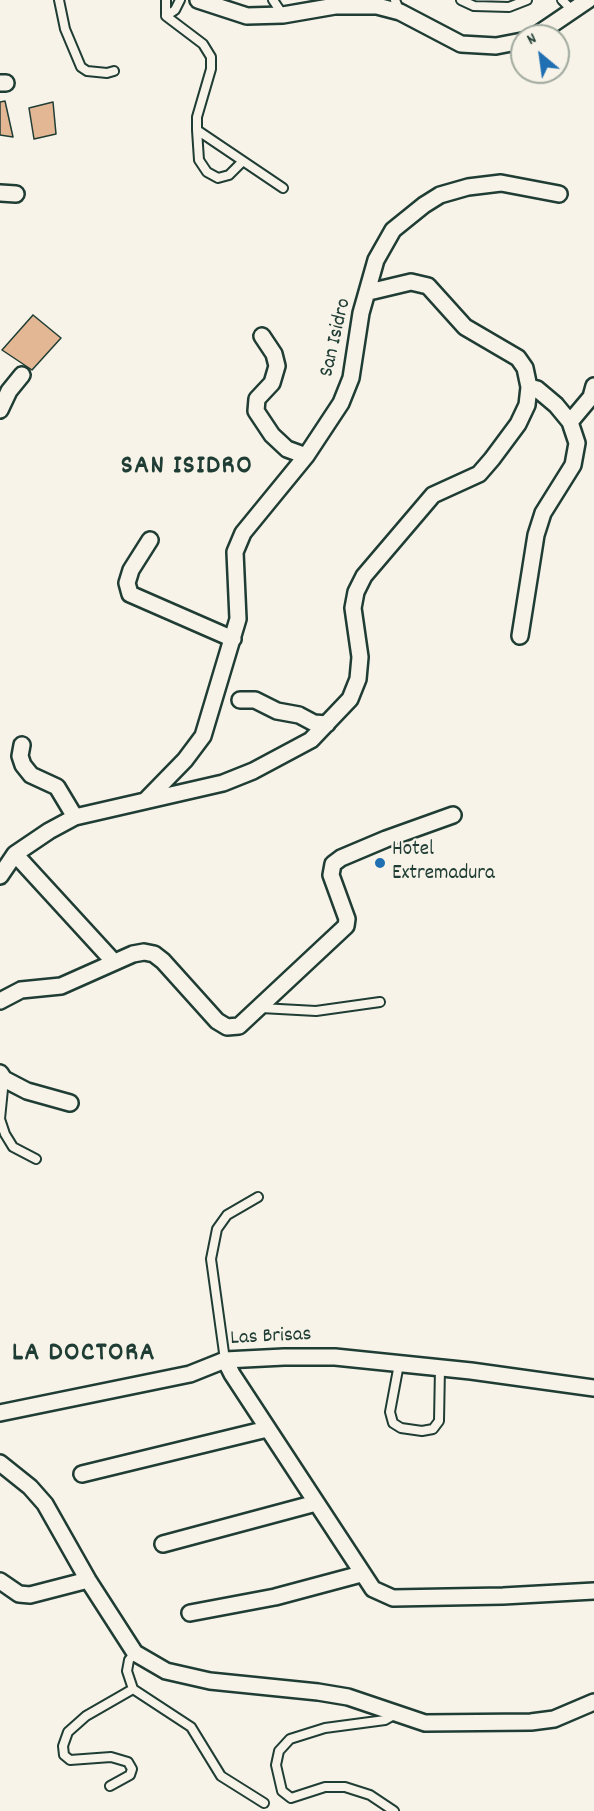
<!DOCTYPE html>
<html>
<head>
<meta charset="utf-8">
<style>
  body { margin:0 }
  #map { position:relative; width:594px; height:1811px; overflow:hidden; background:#f7f3e8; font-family:Dekko,sans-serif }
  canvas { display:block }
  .north { position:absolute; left:510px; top:24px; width:60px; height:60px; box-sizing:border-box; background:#f7f3e8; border:2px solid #a1aaa0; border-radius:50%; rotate:331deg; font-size:16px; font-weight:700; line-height:24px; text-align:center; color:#1f3d34 }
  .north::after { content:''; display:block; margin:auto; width:21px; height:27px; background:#1f6fb2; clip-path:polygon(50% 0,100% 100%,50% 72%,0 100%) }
</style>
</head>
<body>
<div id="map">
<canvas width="594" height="1811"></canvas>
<div class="north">N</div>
</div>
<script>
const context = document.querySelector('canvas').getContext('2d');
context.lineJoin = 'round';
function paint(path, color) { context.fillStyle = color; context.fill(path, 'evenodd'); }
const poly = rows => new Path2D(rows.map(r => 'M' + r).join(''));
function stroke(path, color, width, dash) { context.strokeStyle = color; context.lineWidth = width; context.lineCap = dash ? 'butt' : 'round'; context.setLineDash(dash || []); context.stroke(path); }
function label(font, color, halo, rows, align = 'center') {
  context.font = font + ' Dekko,sans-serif'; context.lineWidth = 4.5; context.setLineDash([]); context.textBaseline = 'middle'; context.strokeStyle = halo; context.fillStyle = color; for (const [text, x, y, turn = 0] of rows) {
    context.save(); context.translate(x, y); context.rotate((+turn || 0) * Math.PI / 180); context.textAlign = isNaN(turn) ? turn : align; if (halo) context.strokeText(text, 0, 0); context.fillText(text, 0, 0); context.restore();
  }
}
const building = poly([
  [5,101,13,137,0,135,0,102,5,101],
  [53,102,56,134,34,139,29,108,53,102],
  [33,315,61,338,32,370,2,350,33,315]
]);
paint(building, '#e4b794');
stroke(building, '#1f3d34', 1.5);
const lane = poly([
  [59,0,65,29,81,67,87,71,107,73,114,71],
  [166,0,166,16,203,44,211,57,211,69,197,117,197,130,283,188],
  [273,0,283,15],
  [395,0,400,12],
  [461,0,474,6,509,7,527,0],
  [562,0,573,11],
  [166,16,175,10,180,0],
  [197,130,199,160,207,172,218,178,229,175,242,162],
  [261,1008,316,1011,380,1002],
  [4,1079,0,1119,5,1134,13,1147,36,1159],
  [225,1360,211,1259,217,1229,227,1215,258,1197],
  [399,1364,390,1412,393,1423,401,1428,422,1431,433,1429,439,1421,440,1368],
  [135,1653,129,1660,127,1671,133,1689,191,1727,221,1776,264,1803],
  [392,1712,392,1716,385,1720,325,1728,290,1739,279,1751,276,1765,282,1791,291,1798,325,1787,345,1787,370,1795,394,1811],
  [110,1786,130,1775,132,1769,128,1762,111,1757,70,1760,64,1755,63,1746,68,1732,86,1716,133,1689]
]);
const street = poly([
  [198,0,247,16,283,15,335,6,377,6,400,12,461,44,496,46,522,41],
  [535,36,588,0],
  [0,83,6,83],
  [0,193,16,194],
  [262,336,274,354,277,366,272,383,257,399,256,411,272,435,287,449,306,456],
  [0,410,9,391,22,375],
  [570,422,591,397,594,386],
  [150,540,131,570,127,583,130,594,233,639],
  [520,636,536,535,543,513,573,465,577,443,570,422,556,405,537,389,529,387],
  [240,700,255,700,277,711,299,715,314,723,327,724],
  [22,745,20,756,23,765,31,775,57,787,75,817],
  [146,800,185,760,203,736,238,619,235,552,243,533,306,456,341,403,351,378,361,313,376,260,393,230,424,205,440,195,468,187,501,183,559,194],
  [15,854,114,962],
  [0,876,15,854,49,831,75,817,223,783,253,771,311,740,350,699,358,679,360,657,353,608,356,592,364,576,433,495,479,474,492,459,518,424,527,405,529,387,525,368,518,358,465,327,428,286,411,282,369,292],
  [0,1001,21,990,61,986,133,954,144,952,154,954,163,961,217,1021,227,1027,239,1026,346,926,347,919,331,875,333,864,341,858,386,839,453,815],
  [0,1073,4,1079,27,1091,70,1103],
  [225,1360,232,1374,373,1589,393,1598,503,1596,594,1591],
  [0,1413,190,1374,225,1360,284,1357,335,1357,471,1371,594,1388],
  [0,1463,30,1487,45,1504,88,1580,135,1653,166,1671,210,1681,318,1692,348,1697,425,1723,531,1722,554,1719,594,1702],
  [82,1474,267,1429],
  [163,1544,316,1503],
  [0,1581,19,1594,30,1595,88,1580],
  [190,1613,275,1597,361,1574]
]);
stroke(lane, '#1f3d34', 12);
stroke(street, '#1f3d34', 20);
stroke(lane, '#f7f3e8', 8);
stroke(street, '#f7f3e8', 15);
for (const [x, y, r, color] of [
  [380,863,6,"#1f6fb2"]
]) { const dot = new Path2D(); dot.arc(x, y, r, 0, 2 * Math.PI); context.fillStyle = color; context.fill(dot); stroke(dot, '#f7f3e8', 2); }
label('21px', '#1f3d34', '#f7f3e8', [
  ["San Isidro",337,338,-77],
  ["Las Brisas",271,1338,-3]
]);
label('21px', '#1f3d34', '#f7f3e8', [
  ["Hotel",392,851],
  ["Extremadura",392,875]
], 'left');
context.letterSpacing = '1.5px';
label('bold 27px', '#1f3d34', '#f7f3e8', [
  ["SAN ISIDRO",187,468],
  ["LA DOCTORA",84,1355]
]);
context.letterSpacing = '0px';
</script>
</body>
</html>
